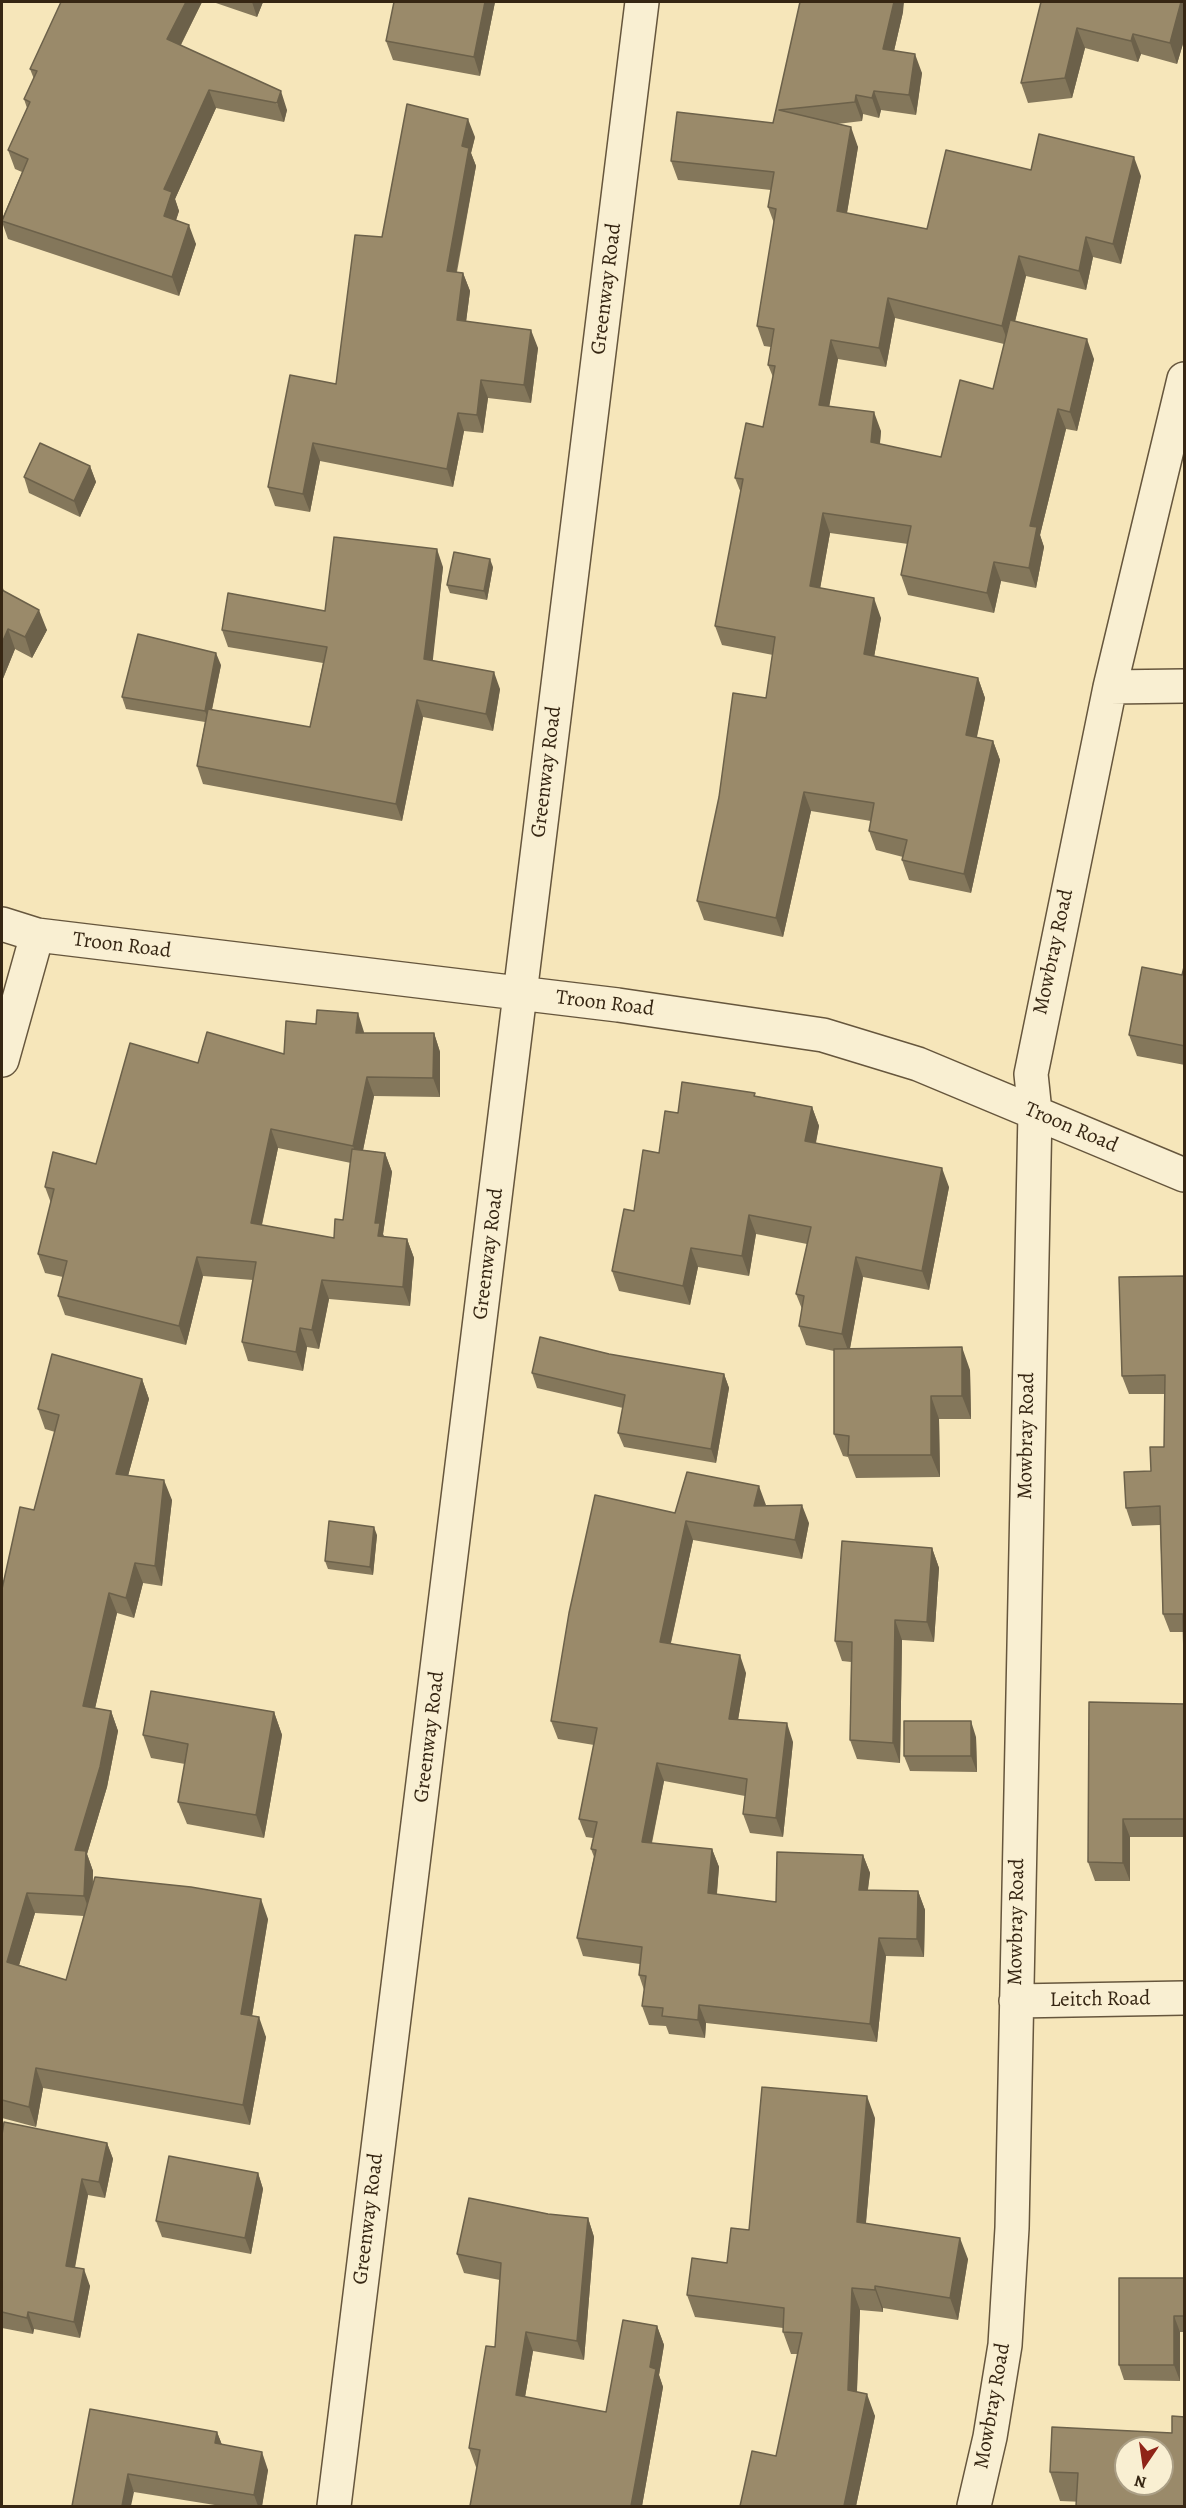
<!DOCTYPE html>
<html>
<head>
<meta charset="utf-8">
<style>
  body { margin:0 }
  #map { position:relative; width:1186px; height:2508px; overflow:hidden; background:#f6e6ba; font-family:Alegreya,serif }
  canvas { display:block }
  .frame { position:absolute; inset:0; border:3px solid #362613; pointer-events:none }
  .north { position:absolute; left:1114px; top:2436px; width:60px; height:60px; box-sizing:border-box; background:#f9efd2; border:2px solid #ab9f86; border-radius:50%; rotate:193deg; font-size:16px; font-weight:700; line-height:24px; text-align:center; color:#362613 }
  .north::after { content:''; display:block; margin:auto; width:21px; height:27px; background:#8f2418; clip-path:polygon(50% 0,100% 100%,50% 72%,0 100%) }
</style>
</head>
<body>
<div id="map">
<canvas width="1186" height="2508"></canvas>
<div class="frame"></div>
<div class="north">N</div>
</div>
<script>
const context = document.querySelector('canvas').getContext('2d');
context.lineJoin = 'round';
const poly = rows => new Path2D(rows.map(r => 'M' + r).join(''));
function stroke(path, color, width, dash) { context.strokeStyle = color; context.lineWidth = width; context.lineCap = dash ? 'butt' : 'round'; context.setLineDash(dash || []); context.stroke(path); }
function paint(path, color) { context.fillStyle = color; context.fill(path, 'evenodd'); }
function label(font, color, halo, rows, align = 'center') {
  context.font = font + ' Alegreya,serif'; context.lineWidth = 4.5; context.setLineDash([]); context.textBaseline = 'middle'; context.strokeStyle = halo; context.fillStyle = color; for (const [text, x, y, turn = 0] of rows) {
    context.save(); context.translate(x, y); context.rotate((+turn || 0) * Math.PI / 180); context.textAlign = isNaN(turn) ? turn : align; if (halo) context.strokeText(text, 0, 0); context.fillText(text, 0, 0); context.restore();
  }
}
const minor = poly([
  [1110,687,1184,686],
  [2,924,37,935,618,1005,823,1035,918,1064,1184,1175],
  [2,1060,37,935],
  [1016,2001,1184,1998],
  [334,2506,642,2],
  [974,2506,990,2437,1005,2345,1012,2228,1035,1112,1031,1074,1110,687,1184,379]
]);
stroke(minor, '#66563d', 36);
stroke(minor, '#f9efd2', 33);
paint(poly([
  [202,2,181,45,287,110,284,122,216,108,175,199,179,211,176,220,196,244,179,296,8,239,2,222,2,219,22,172,15,169,8,150,27,108,24,99,34,79,30,69],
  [213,2,263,2,257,17],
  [495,2,480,76,393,60,386,41],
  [800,2,903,12,894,51,922,73,916,115,881,110,879,118,863,114,862,121,837,124,858,147,847,213,927,229,1031,170,1141,176,1121,264,1093,257,1086,290,1026,276,1015,322,1094,359,1077,431,1066,429,1040,535,1044,547,1036,588,1001,581,994,613,908,595,901,575,908,544,830,533,820,588,881,618,874,657,978,678,985,698,977,737,993,741,1000,760,971,893,909,880,902,860,903,857,876,850,869,831,871,821,811,811,783,937,704,920,697,901,766,698,773,655,722,645,715,626,741,493,735,478,763,427,773,377,768,365,771,347,764,346,757,326,774,223,768,207,771,190,678,180,671,161,773,123],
  [895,318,1004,344,993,389,941,457,880,444,881,431,829,406,838,359,886,367],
  [1041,2,1185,2,1185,37,1177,64,1141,54,1138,62,1085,48,1072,98,1028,103,1021,83],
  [475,137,471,153,476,166,457,272,463,273,470,291,466,321,538,348,531,403,488,398,483,433,464,431,453,487,320,461,310,512,275,506,268,487,336,384,382,237],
  [90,466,96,482,80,517,29,493,24,477],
  [443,567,432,661,500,689,493,731,423,717,402,821,203,784,197,766,205,722,126,709,122,697,221,665,212,710,310,727,323,663,228,647,222,630,325,611],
  [493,567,487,600,450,593,447,585],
  [2,585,4,591,47,630,32,658,15,649,2,681],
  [1185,963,1185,1065,1137,1056,1129,1035,1182,975],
  [364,1032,364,1033,434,1033,440,1052,440,1097,374,1096,363,1150,385,1153,392,1172,383,1234,384,1237,407,1239,414,1258,410,1306,329,1299,319,1349,307,1347,303,1371,248,1361,242,1342,253,1280,203,1276,186,1345,65,1315,58,1296,63,1277,45,1273,38,1254,51,1203,45,1187,96,1164,198,1063,284,1054],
  [278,1148,351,1163,343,1220,334,1238,262,1225],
  [756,1096,812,1107,819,1126,816,1143,949,1187,929,1290,863,1277,850,1349,970,1370,971,1419,939,1419,940,1477,856,1478,848,1457,843,1456,834,1434,834,1351,806,1345,799,1326,802,1309,796,1294,807,1244,756,1234,749,1276,698,1267,690,1305,619,1291,612,1271,634,1211,678,1113],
  [1185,1276,1183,1632,1170,1632,1163,1614,1160,1525,1132,1526,1126,1508,1151,1471,1164,1447,1165,1394,1129,1394,1122,1376],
  [609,1354,724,1374,729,1388,716,1463,624,1447,618,1433,623,1408,537,1388,532,1373],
  [142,1379,149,1399,128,1476,172,1500,162,1586,143,1583,134,1618,117,1613,95,1708,111,1711,118,1731,107,1787,87,1854,93,1871,93,1887,268,1919,252,2016,266,2037,250,2125,43,2088,36,2127,2,2118,2,1589,34,1510,55,1432,45,1429,38,1409],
  [35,1913,84,1916,66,1980,19,1965],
  [766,1505,766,1506,809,1523,802,1559,693,1540,671,1643,746,1673,738,1720,793,1742,783,1837,750,1833,743,1814,745,1796,664,1781,652,1843,712,1849,719,1867,717,1894,776,1902,863,1855,870,1873,868,1890,918,1891,925,1910,924,1957,886,1956,877,2042,706,2023,705,2038,669,2034,666,2026,649,2025,642,2006,644,1990,639,1975,640,1964,583,1956,577,1938,594,1857,591,1849,593,1838,586,1837,579,1819,594,1745,558,1739,551,1721,675,1513],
  [377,1535,373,1575,328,1569,325,1561],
  [932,1548,939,1568,934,1642,902,1640,900,1763,857,1759,850,1740,851,1662,842,1661,835,1641],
  [1185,1704,1185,1837,1130,1837,1130,1881,1095,1881,1088,1862],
  [274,1712,282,1735,264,1838,187,1824,178,1802,185,1764,151,1758,143,1735],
  [976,1737,977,1772,910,1771,904,1756],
  [875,2118,866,2223,968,2259,958,2320,883,2308,883,2312,860,2310,857,2392,875,2416,856,2506,740,2506,776,2456,798,2354,791,2354,783,2332,783,2328,695,2317,687,2295,727,2263,749,2230],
  [2,2135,107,2143,113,2159,105,2198,88,2195,75,2268,90,2286,80,2338,34,2329,33,2334,2,2328],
  [258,2173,263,2189,251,2254,162,2237,156,2221],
  [469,2198,548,2214,588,2218,594,2237,584,2360,533,2351,525,2397,606,2412,623,2320,657,2326,664,2345,659,2375,663,2387,642,2506,470,2506,477,2467,476,2467,469,2448,486,2346,495,2347,500,2280,464,2273,457,2254],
  [1185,2278,1185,2332,1180,2332,1180,2381,1124,2380,1119,2365],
  [90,2409,217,2432,222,2445,268,2470,262,2506,221,2506,134,2492],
  [1172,2433,1185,2506,1060,2501,1050,2472]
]), '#84775b');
paint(poly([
  [186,2,202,2,174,58,167,39],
  [252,2,263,2,257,17],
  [485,2,495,2,480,76,474,57],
  [894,2,904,2,903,12,890,68,883,49],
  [1181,2,1185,2,1185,37,1177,64,1170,43],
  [1077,28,1085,48,1072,98,1065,78],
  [1133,34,1141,54,1138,62,1131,41],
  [915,54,922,73,916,115,909,95],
  [209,90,216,108,175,199,179,211,171,235,164,216,164,189],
  [281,91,287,110,284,122,277,103],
  [874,91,881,110,879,118,872,98],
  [856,95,863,114,862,121,855,102],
  [468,119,475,137,471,153,476,166,453,289,447,271,462,146],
  [851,127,858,147,844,230,837,211],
  [1134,157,1141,176,1121,264,1113,244],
  [189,225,196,244,179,296,172,277],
  [1086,237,1093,257,1086,290,1079,271],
  [1019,256,1026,276,1009,345,1002,326],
  [463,273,470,291,464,338,457,320],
  [888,298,895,318,886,367,879,348],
  [531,330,538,348,531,403,524,385],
  [1087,339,1094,359,1077,431,1070,412],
  [831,340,838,359,826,424,819,405],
  [481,380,488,398,483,433,477,415],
  [1058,409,1066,429,1040,535,1044,547,1036,588,1029,568,1030,526],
  [874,412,881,431,878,461,871,442],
  [458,413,464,431,453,487,447,469],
  [313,443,320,461,310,512,303,494],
  [90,466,96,482,80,517,74,501],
  [823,513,830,533,817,606,810,586],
  [437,549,443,567,431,677,424,659],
  [490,559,493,567,487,600,484,591],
  [994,562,1001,581,994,613,987,593],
  [874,598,881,618,871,674,864,654],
  [39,610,47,630,32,658,25,637],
  [8,629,15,649,2,681,2,643],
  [216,653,221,665,209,723,205,711],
  [494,672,500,689,493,731,486,714],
  [978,678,985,698,973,754,966,735],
  [417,700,423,717,402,821,396,804],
  [993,741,1000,760,971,893,964,874],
  [804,792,811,811,783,937,776,918],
  [358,1013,364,1032,363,1052,356,1033],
  [434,1033,440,1052,440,1097,433,1078],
  [367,1077,374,1096,360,1165,353,1146],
  [812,1107,819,1126,812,1160,805,1141],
  [271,1129,278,1148,258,1242,251,1223],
  [385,1153,392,1172,383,1234,386,1242,378,1236,375,1223],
  [942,1168,949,1187,929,1290,922,1271],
  [749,1215,756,1234,749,1276,742,1256],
  [407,1239,414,1258,410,1306,403,1287],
  [691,1248,698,1267,690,1305,683,1286],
  [197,1257,203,1276,186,1345,179,1326],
  [856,1257,863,1277,849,1353,842,1334],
  [322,1280,329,1299,319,1349,312,1330],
  [300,1328,307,1347,303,1371,296,1352],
  [962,1347,970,1370,971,1419,962,1396],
  [724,1374,729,1388,716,1463,711,1449],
  [142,1379,149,1399,123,1494,116,1474],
  [931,1396,939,1419,940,1477,931,1455],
  [164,1480,172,1500,162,1586,155,1566],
  [759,1486,766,1505,760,1524,754,1506],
  [802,1505,809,1523,802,1559,795,1540],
  [686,1521,693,1540,667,1660,660,1642],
  [374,1527,377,1535,373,1575,370,1567],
  [932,1548,939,1568,934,1642,927,1622],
  [135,1563,143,1583,134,1618,126,1598],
  [109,1593,117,1613,91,1726,83,1706],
  [895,1620,902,1640,900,1763,893,1743],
  [740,1655,746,1673,735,1737,729,1719],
  [111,1711,118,1731,107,1787,87,1854,93,1871,91,1916,84,1896,75,1850],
  [274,1712,282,1735,264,1838,256,1815],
  [971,1721,976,1737,977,1772,971,1756],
  [787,1723,793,1742,783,1837,776,1818],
  [657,1763,664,1781,648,1860,642,1842],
  [1123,1819,1130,1837,1130,1881,1123,1863],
  [712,1849,719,1867,715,1912,708,1893],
  [863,1855,870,1873,865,1909,859,1890],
  [918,1891,925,1910,924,1957,917,1939],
  [27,1893,35,1913,14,1982,7,1962],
  [261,1899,268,1919,249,2034,241,2014],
  [879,1938,886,1956,877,2042,870,2024],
  [699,2005,706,2023,705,2038,698,2020],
  [259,2017,266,2037,250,2125,243,2105],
  [36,2068,43,2088,36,2127,29,2107],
  [867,2096,875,2118,864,2244,857,2222],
  [107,2143,113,2159,105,2198,99,2182],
  [258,2173,263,2189,251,2254,245,2238],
  [82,2179,88,2195,72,2282,66,2266],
  [588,2218,594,2237,584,2360,577,2341],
  [960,2238,968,2259,958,2320,950,2298],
  [84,2269,90,2286,80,2338,74,2322],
  [875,2286,883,2308,883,2312,875,2290],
  [852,2288,860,2310,856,2412,848,2390],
  [28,2312,34,2329,33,2334,27,2318],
  [1174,2316,1180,2332,1180,2381,1174,2365],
  [657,2326,664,2345,659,2375,663,2387,642,2506,631,2506,650,2367],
  [526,2332,533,2351,522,2414,516,2395],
  [867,2394,875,2416,856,2506,844,2506],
  [217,2432,224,2450,215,2443],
  [262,2452,268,2470,262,2506,258,2506,254,2495],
  [128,2474,134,2492,131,2506,122,2506]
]), '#6c614a');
const building = poly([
  [61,2,186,2,167,39,281,91,277,103,209,90,164,189,172,192,164,216,189,225,172,277,2,221,28,159,8,150,30,102,24,99,37,71,30,69,61,2],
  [394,2,485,2,474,57,386,41,394,2],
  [800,2,894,2,883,49,915,54,909,95,874,91,872,98,856,95,855,102,779,110,851,127,837,211,927,229,946,150,1031,170,1039,134,1134,157,1113,244,1086,237,1079,271,1019,256,1002,326,888,298,879,348,831,340,819,405,874,412,871,442,941,457,960,380,993,389,1010,320,1087,339,1070,412,1058,409,1030,526,1037,527,1029,568,994,562,987,593,901,575,911,526,823,513,810,586,874,598,864,654,978,678,966,735,993,741,964,874,902,860,907,840,869,831,874,803,804,792,776,918,697,901,719,797,733,693,766,698,775,637,715,626,743,479,735,478,746,423,763,427,775,366,768,365,774,329,757,326,776,209,768,207,774,172,671,161,677,112,773,123,800,2],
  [1041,2,1181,2,1170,43,1133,34,1131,41,1077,28,1065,78,1021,83,1041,2],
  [407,104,468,119,462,146,469,148,447,271,463,273,457,320,531,330,524,385,481,380,477,415,458,413,447,469,313,443,303,494,268,487,290,375,336,384,355,235,382,237,407,104],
  [40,443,90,466,74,501,24,477,40,443],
  [334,537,437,549,424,659,494,672,486,714,417,700,396,804,197,766,208,709,310,727,327,647,222,630,228,593,325,611,334,537],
  [454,552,490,559,484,591,447,585,454,552],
  [2,590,39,610,25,637,8,629,2,643,2,590],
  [138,634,216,653,205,711,122,697,138,634],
  [1185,963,1185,1046,1129,1035,1142,967,1182,975,1185,963],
  [317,1010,358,1013,356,1033,434,1033,433,1078,367,1077,353,1146,271,1129,251,1223,334,1238,335,1219,343,1220,352,1149,385,1153,375,1223,380,1223,378,1236,407,1239,403,1287,322,1280,312,1330,300,1328,296,1352,242,1342,256,1262,197,1257,179,1326,58,1296,67,1261,38,1254,54,1189,45,1187,53,1152,96,1164,130,1043,198,1063,207,1032,284,1054,286,1021,316,1024,317,1010],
  [682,1082,755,1093,754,1096,812,1107,805,1141,942,1168,922,1271,856,1257,842,1334,799,1326,804,1296,796,1294,811,1227,749,1215,742,1256,691,1248,683,1286,612,1271,624,1209,634,1211,643,1150,659,1153,665,1111,678,1113,682,1082],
  [1185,1276,1185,1694,1183,1614,1163,1614,1160,1506,1126,1508,1124,1472,1151,1471,1150,1447,1164,1447,1165,1375,1122,1376,1119,1277,1185,1276],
  [540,1337,609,1354,724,1374,711,1449,618,1433,625,1395,532,1373,540,1337],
  [962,1347,962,1396,931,1396,931,1455,848,1455,849,1436,834,1434,834,1349,962,1347],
  [52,1354,142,1379,116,1474,164,1480,155,1566,135,1563,126,1598,109,1593,83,1706,111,1711,100,1767,75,1850,86,1851,84,1896,27,1893,7,1962,66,1980,95,1877,191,1887,261,1899,241,2014,259,2017,243,2105,36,2068,29,2107,2,2100,2,1589,20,1507,34,1510,59,1415,38,1409,52,1354],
  [687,1472,759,1486,754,1506,802,1505,795,1540,686,1521,660,1642,740,1655,729,1719,787,1723,776,1818,743,1814,747,1779,657,1763,642,1842,712,1849,708,1893,776,1902,777,1852,863,1855,859,1890,918,1891,917,1939,879,1938,870,2024,699,2005,698,2020,662,2016,663,2008,642,2006,646,1976,639,1975,642,1947,577,1938,596,1850,591,1849,597,1822,579,1819,597,1728,551,1721,569,1613,595,1495,675,1513,687,1472],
  [329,1521,374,1527,370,1567,325,1561,329,1521],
  [842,1541,932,1548,927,1622,895,1620,893,1743,850,1740,852,1642,835,1641,842,1541],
  [151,1691,274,1712,256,1815,178,1802,188,1744,143,1735,151,1691],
  [1089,1702,1185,1704,1185,1819,1123,1819,1123,1863,1088,1862,1089,1702],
  [904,1721,971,1721,971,1756,904,1756,904,1721],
  [762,2087,867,2096,857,2222,960,2238,950,2298,875,2286,875,2290,852,2288,848,2390,867,2394,844,2506,740,2506,752,2451,776,2456,802,2333,783,2332,784,2308,687,2295,692,2258,727,2263,731,2228,749,2230,762,2087],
  [4,2122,107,2143,99,2182,82,2179,66,2266,84,2269,74,2322,28,2312,27,2318,2,2312,2,2135,4,2122],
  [169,2156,258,2173,245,2238,156,2221,169,2156],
  [469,2198,548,2214,588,2218,577,2341,526,2332,516,2395,606,2412,623,2320,657,2326,650,2367,656,2369,631,2506,470,2506,480,2450,469,2448,486,2346,495,2347,501,2263,457,2254,469,2198],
  [1119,2278,1185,2278,1185,2316,1174,2316,1174,2365,1119,2365,1119,2278],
  [90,2409,217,2432,215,2443,262,2452,254,2495,128,2474,122,2506,72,2506,90,2409],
  [1172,2416,1185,2417,1185,2506,1076,2506,1078,2473,1050,2472,1052,2427,1172,2433,1172,2416],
  [1126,2448,1162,2448,1162,2484,1126,2484,1126,2448]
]);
paint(building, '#9a8a6a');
stroke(building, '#6c614a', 1.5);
label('21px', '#362613', '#f9efd2', [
  ["Greenway Road",607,289,-83],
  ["Greenway Road",547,772,-83],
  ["Troon Road",122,946,7],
  ["Mowbray Road",1054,952,-78],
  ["Troon Road",605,1004,7],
  ["Troon Road",1071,1128,23],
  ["Greenway Road",489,1254,-83],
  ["Mowbray Road",1027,1436,-89],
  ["Greenway Road",430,1737,-83],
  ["Mowbray Road",1017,1922,-89],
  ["Leitch Road",1100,2000,-1],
  ["Greenway Road",369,2219,-83],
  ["Mowbray Road",993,2406,-80]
]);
</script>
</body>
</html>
